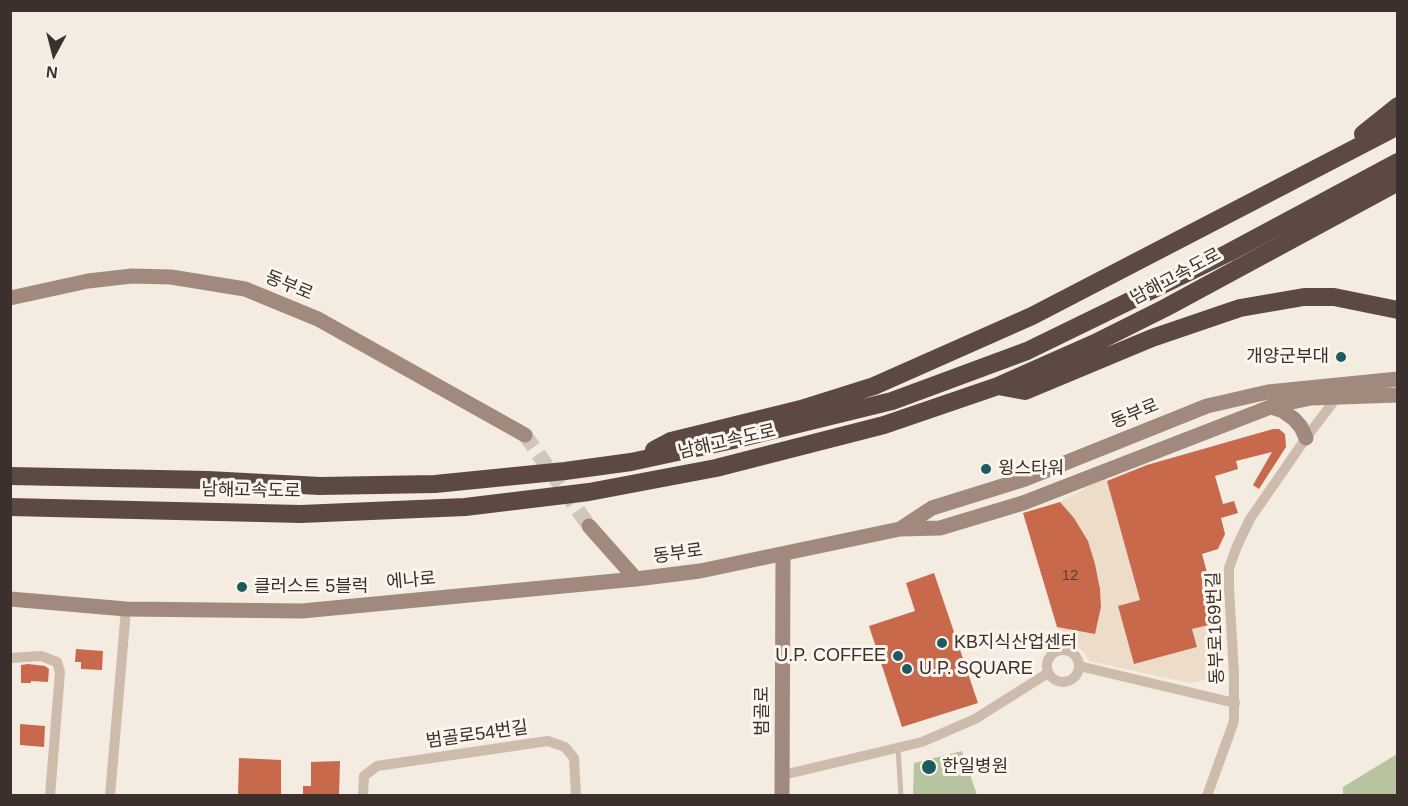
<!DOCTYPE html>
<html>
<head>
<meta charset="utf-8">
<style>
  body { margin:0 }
  #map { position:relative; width:1408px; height:806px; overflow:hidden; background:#f4ebe1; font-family:Arial,sans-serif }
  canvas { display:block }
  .frame { position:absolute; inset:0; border:12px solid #3b302b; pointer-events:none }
  .north { position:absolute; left:24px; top:24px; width:60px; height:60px; -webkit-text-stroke:4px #fbf5ee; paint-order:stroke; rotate:187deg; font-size:16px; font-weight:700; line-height:24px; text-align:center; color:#3b302b }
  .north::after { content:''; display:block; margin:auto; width:21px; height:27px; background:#3b302b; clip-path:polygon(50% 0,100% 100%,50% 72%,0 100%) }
</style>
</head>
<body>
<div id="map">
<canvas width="1408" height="806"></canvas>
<div class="frame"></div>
<div class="north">N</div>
</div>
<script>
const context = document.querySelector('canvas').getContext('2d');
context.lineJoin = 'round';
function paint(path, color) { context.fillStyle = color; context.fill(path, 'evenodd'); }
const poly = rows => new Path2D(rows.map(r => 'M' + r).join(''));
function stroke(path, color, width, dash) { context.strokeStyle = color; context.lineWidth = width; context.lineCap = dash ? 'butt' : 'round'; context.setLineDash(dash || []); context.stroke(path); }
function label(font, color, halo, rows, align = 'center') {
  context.font = font + ' Arial,"Noto Sans KR",sans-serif'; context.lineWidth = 6; context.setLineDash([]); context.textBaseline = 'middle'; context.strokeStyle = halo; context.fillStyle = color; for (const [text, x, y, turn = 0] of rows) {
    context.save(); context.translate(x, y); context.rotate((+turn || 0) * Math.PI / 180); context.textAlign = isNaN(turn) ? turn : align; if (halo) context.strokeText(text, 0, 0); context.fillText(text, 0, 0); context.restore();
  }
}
paint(poly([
  [962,751,977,795,913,795,914,763],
  [1397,754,1397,795,1343,795,1343,787]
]), '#b8c4a0');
paint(poly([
  [1106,477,1140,600,1118,606,1134,664,1197,647,1192,629,1217,623,1215,664,1212,678,1190,683,1089,661,1085,653,1076,645,1061,640,1057,627,1095,634,1101,607,1100,589,1095,564,1088,541,1074,518,1060,502]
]), '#ecdcc8');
paint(poly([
  [1273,429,1279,429,1285,434,1286,447,1259,489,1253,485,1272,452,1236,461,1238,469,1215,476,1223,504,1234,501,1238,513,1221,518,1225,534,1218,549,1202,554,1216,606,1217,623,1192,629,1197,647,1134,664,1118,606,1140,600,1107,481,1147,465],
  [1060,502,1074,518,1088,541,1095,564,1100,589,1101,607,1095,634,1057,627,1023,513],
  [934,573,978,703,902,727,869,626,915,611,906,583],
  [76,649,103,651,102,670,81,669,81,662,75,662],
  [28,664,45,666,49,669,48,682,31,681,31,683,21,683,21,665],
  [20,724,45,726,44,747,20,745],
  [239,758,281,760,281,795,238,795],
  [340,761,339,795,303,795,303,786,311,786,311,762]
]), '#c8694b');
stroke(poly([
  [525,435,589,526]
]), '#cfc6bd', 15, [15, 8]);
stroke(poly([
  [898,748,901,796]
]), '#cdbbac', 5);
stroke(poly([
  '1047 666a16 16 0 1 1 32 0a16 16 0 1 1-32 0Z',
  [10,658,41,656,57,662,60,672,50,796],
  [1079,666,1235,703],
  [783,775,922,742,975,719,1048,673],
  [110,796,126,609],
  [363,796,364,776,377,766,548,741,565,747,574,758,576,796],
  [1207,796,1234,721,1234,674,1229,588,1229,568,1237,546,1250,519,1306,438,1340,393]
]), '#cdbbac', 10);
stroke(poly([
  [10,298,88,281,132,276,171,277,245,289,318,319,525,435],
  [1271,407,1283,411,1294,419,1301,427,1306,438],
  [589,526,636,579],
  [900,529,932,508,1025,479,1207,406,1268,392,1398,379],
  [10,599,126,609,302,611,636,579,700,571,900,529,940,528,1023,503,1273,406,1311,398,1398,395],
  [782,796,783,554]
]), '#a18a7d', 15);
stroke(poly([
  [1363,134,1398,106],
  [998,386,1025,391,1152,338,1240,308,1304,297,1334,297,1398,310],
  [654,450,671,441,801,409,874,386,1032,316,1398,126],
  [10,476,208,480,320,486,435,484,565,471,631,462,733,440,892,401,1027,351,1228,253,1398,162],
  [10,507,301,514,465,507,589,492,716,468,884,425,998,386,1095,343,1165,308,1398,182]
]), '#5c4a42', 18);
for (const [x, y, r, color] of [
  [1341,357,6,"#1f5a5e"],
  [986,469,6,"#1f5a5e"],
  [242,587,6,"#1f5a5e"],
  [942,643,6,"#1f5a5e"],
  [898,656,6,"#1f5a5e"],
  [907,669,6,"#1f5a5e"],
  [929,767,8,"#1f5a5e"]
]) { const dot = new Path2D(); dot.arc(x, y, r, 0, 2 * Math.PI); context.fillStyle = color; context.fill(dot); stroke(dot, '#fbf5ee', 2); }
label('15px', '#5e3e33', null, [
  ["12",1070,576]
]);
label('18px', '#3b302b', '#fbf5ee', [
  ["남해고속도로",1176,277,-28],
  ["동부로",289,286,22],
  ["동부로",1135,414,-22],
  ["남해고속도로",727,442,-13],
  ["남해고속도로",251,491,1],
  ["동부로",678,554,-8],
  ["에나로",411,581,-5],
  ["동부로169번길",1216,628,-92],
  ["범골로",763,711,-90],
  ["범골로54번길",477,735,-8]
]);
label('18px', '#3b302b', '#fbf5ee', [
  ["개양군부대",1329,357,"right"],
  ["윙스타워",998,469],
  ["클러스트 5블럭",254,587],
  ["KB지식산업센터",954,643],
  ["U.P. COFFEE",886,656,"right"],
  ["U.P. SQUARE",919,669],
  ["한일병원",942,767]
], 'left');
</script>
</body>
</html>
